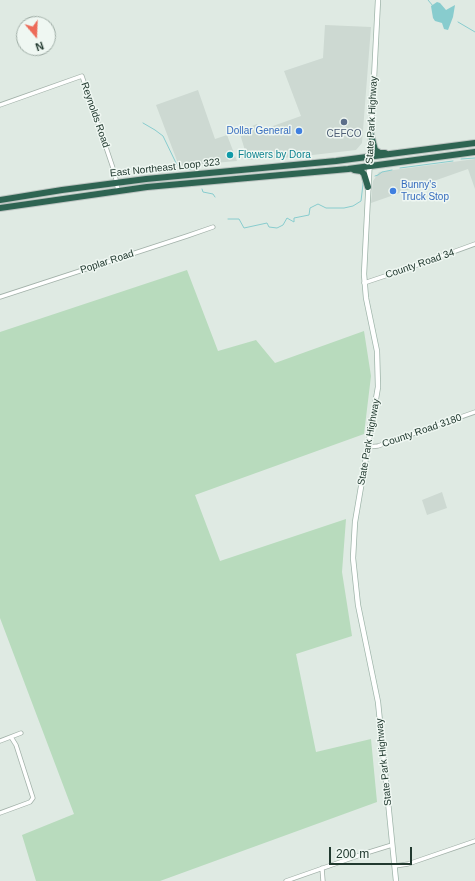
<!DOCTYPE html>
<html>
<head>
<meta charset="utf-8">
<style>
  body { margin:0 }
  #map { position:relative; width:475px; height:881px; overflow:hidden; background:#dfeae3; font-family:Helvetica,sans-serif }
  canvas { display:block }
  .north { position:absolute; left:16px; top:16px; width:40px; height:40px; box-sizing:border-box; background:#eff7f2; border:1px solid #9daba4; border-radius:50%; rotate:161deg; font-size:11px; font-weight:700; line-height:16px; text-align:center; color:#21392f }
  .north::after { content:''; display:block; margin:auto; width:14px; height:18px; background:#ed6b59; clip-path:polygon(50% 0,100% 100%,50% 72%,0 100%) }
  .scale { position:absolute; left:329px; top:847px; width:83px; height:18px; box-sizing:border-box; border:2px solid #21392f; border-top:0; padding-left:5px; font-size:12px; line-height:14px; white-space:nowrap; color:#21392f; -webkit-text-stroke:3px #eff7f2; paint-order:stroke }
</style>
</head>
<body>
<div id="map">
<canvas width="475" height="881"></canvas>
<div class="north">N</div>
<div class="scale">200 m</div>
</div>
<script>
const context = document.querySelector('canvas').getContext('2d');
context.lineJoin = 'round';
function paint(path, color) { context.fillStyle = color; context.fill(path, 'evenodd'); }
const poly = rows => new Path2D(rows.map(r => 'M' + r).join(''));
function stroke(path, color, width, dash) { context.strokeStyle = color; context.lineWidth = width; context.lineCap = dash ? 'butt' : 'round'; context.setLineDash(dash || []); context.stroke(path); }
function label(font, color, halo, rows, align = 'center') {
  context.font = font + ' Helvetica,sans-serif'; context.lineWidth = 3; context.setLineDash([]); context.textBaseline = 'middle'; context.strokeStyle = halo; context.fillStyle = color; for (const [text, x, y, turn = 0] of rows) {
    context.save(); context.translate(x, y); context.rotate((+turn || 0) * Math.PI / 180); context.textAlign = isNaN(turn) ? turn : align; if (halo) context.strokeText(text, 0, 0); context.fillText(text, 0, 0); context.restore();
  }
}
paint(poly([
  [325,25,371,27,362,143,356,150,295,157,248,160,239,131,257,124,259,131,301,116,284,71,323,58],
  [198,90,215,139,227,135,237,161,179,166,156,105],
  [475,159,475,189,468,169,371,203,373,181,379,172],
  [442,492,447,508,427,515,422,500]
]), '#cdd9d2');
paint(poly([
  [187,270,218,351,256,340,275,363,364,331,371,376,364,434,195,495,220,561,346,519,342,572,352,636,296,654,316,752,371,739,377,802,160,881,36,881,22,835,74,814,0,618,0,332]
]), '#b8dbbd');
paint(poly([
  [437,2,440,3,446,10,455,5,453,17,448,30,444,29,442,23,435,21,433,18,431,6]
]), '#88ccce');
stroke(poly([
  [428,0,433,6],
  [458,22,475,32],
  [143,123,155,130,163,136,177,165],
  [461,159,475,158],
  [185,167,189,169,198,168],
  [400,168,453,161],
  [375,176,378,175,382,172,392,170],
  [202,189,203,192,213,194,215,197],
  [228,219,239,219,244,228,267,223,269,227,277,228,283,225,287,218,294,222,294,218,309,215,310,208,318,204,326,208,344,208,353,206,361,201,363,184,362,178]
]), '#88ccce', 1);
const street = poly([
  [0,105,82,76,115,174,118,191],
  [364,283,406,269,475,244],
  [0,297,187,236,213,227],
  [368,447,378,446,475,412],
  [0,741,21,733],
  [0,813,30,802,33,798,16,745,11,737],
  [395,866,408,864,475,841],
  [322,868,323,881],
  [286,881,366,853,392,845]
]);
const secondary = poly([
  [378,0,364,274,366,298,377,351,378,387,355,522,353,558,358,605,378,702,396,881]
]);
const highway = poly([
  [371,135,375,150,380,153,385,153],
  [354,170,361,171,364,174,368,187],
  [0,200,62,190,146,179,336,161,475,143],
  [0,208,147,187,348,169,475,152]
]);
stroke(street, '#a2b1a9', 5);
stroke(secondary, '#9fb5aa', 6);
stroke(highway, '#bcc4c1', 8);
stroke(street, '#fff', 3.5);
stroke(secondary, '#fff', 4.5);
stroke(highway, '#2e6452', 6);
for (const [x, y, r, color] of [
  [344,122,4,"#5c6f8a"],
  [299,131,4,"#3f7fe0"],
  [230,155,4,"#0f9aa8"],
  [393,191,4,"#3f7fe0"]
]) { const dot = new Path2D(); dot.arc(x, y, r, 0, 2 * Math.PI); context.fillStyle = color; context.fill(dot); stroke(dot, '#eff7f2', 1.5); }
label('10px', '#21392f', '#eff7f2', [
  ["Reynolds Road",95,115,71],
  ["State Park Highway",372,120,-87],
  ["East Northeast Loop 323",165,168,-6],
  ["Poplar Road",107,262,-18],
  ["County Road 34",420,264,-19],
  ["County Road 3180",422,431,-19],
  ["State Park Highway",369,442,-80],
  ["State Park Highway",384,762,-96]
]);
label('10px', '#366cbe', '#eff7f2', [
  ["Dollar General",291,131],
  ["Bunny's",401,185,"left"],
  ["Truck Stop",401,197,"left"]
], 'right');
label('10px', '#4e5e75', '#eff7f2', [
  ["CEFCO",344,134]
]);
label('10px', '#0d838f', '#eff7f2', [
  ["Flowers by Dora",238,155]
], 'left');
</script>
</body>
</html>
